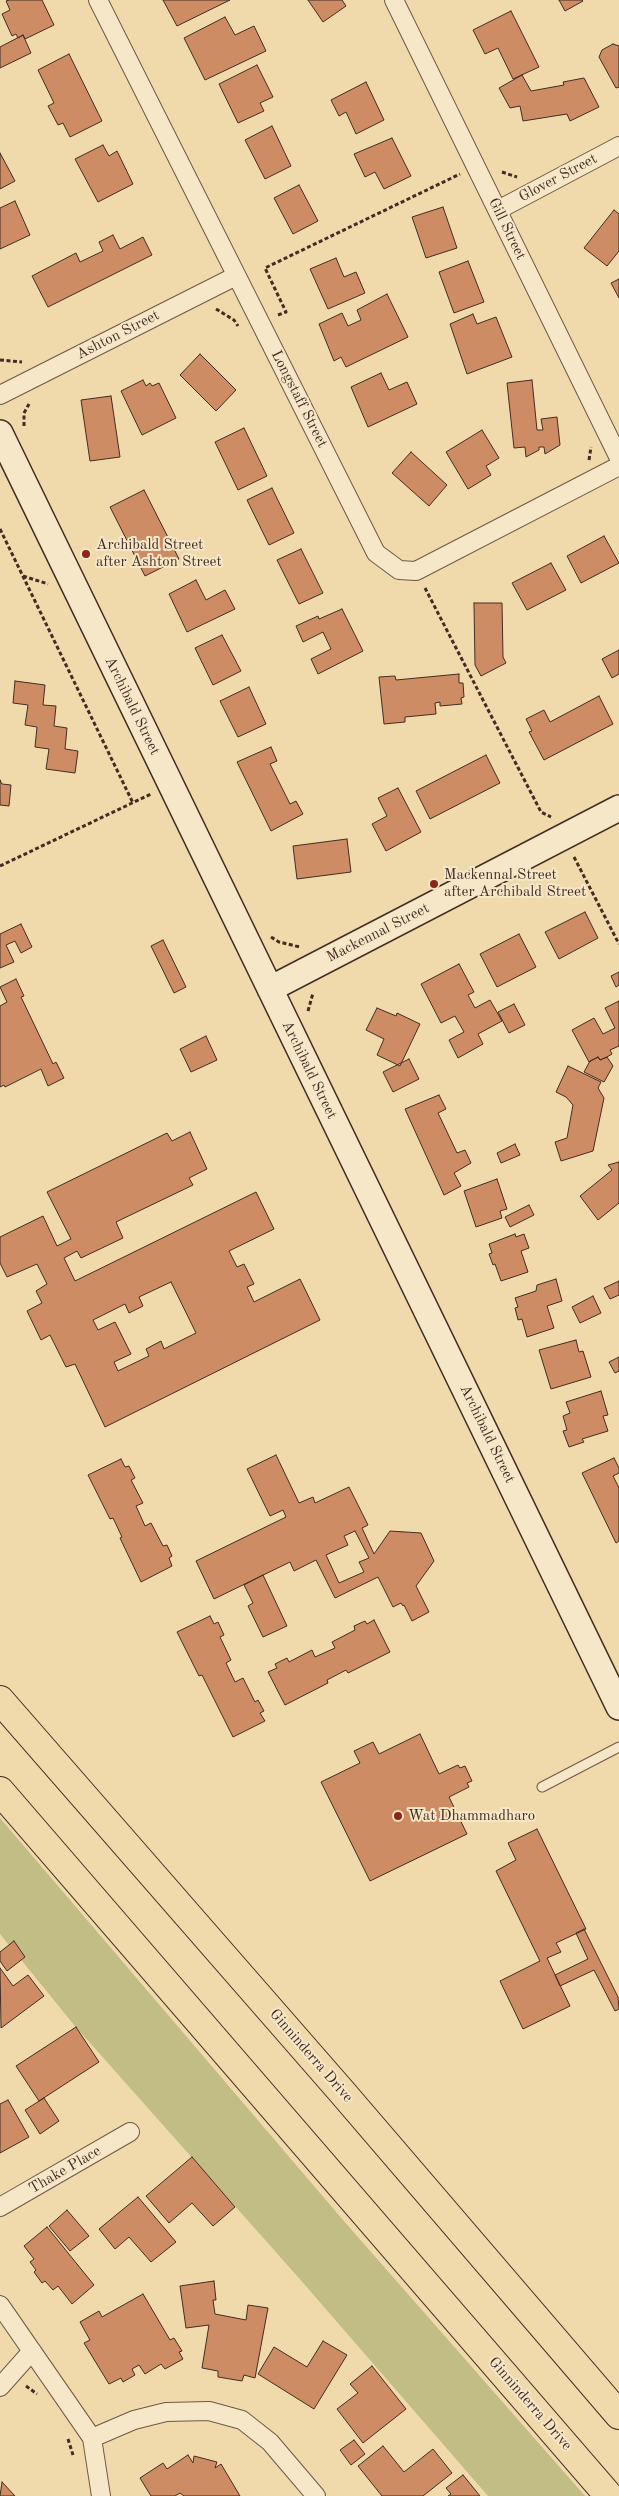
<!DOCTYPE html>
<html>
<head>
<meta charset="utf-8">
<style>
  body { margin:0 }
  canvas { display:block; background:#f0daab }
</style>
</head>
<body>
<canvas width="619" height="2496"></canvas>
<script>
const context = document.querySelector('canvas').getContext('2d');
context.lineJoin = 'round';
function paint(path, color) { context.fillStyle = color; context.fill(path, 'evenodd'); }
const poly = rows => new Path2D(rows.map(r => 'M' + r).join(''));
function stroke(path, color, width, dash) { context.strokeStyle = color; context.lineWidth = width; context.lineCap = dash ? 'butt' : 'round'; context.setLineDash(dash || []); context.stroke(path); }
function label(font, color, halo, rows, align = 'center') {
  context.font = font + ' "Old Standard TT",serif'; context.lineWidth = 4; context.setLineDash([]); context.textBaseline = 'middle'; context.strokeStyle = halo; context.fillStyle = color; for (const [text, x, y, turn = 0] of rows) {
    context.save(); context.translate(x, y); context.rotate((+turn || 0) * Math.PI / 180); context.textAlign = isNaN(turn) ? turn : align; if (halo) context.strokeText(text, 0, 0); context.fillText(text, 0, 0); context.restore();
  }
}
paint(poly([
  [0,1818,343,2220,585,2496,488,2496,298,2277,75,2026,0,1934]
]), '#c1bd84');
const building = poly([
  [9,0,42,0,54,25,25,39,23,35,18,38,16,34,12,36,2,14,10,10,6,1,9,0],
  [163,0,230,0,177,26,163,0],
  [308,0,342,0,346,6,323,22,308,0],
  [559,0,582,0,583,1,565,11,559,0],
  [511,11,539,67,513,79,498,48,485,54,473,30,511,11],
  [225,17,235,35,254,26,266,51,205,80,184,38,225,17],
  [23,35,31,53,0,68,0,47,23,35],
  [613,44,619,46,619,87,616,88,599,57,602,50,613,44],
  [69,54,102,121,70,137,63,123,58,125,48,106,54,103,38,70,69,54],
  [257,65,273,97,260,103,264,111,238,123,219,84,257,65],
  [522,75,531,91,564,85,563,82,584,78,599,107,570,121,567,114,523,121,520,106,510,108,499,88,522,75],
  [366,82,384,120,356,134,346,112,339,116,331,100,366,82],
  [272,126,291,166,265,179,245,140,272,126],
  [392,138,411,176,384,189,375,172,365,177,354,154,392,138],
  [103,145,109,156,117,151,133,184,98,202,75,159,103,145],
  [0,153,15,181,0,189,0,153],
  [299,185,318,221,293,234,274,198,299,185],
  [15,201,30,235,0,249,0,208,15,201],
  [443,207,457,248,426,258,412,217,443,207],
  [614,210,619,214,619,251,607,266,584,248,614,210],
  [113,235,120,249,143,237,152,255,48,307,32,276,76,253,80,262,103,251,99,242,113,235],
  [336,258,344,277,356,272,365,293,328,309,310,269,336,258],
  [468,261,484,302,454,313,439,272,468,261],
  [619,279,619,298,611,283,619,279],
  [387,294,408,337,346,367,341,357,334,361,319,324,342,313,348,326,361,320,357,310,387,294],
  [473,314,477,324,496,317,512,357,467,374,450,324,473,314],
  [200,354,236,390,216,411,180,375,200,354],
  [381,373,389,390,407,382,417,404,368,427,351,387,381,373],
  [143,380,146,386,150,383,152,386,159,383,176,418,142,435,121,391,143,380],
  [532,380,537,430,543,430,541,419,557,417,560,445,545,454,544,447,539,447,539,450,526,457,525,447,514,448,507,383,532,380],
  [111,396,120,457,90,461,81,400,111,396],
  [244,428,267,476,238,490,215,442,244,428],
  [482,430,499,458,486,466,491,475,468,489,446,452,482,430],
  [411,452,447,485,429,506,392,473,411,452],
  [272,488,294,533,269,545,247,500,272,488],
  [144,490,179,559,145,576,110,507,144,490],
  [604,536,619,563,581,583,567,556,604,536],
  [301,549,323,593,299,604,277,560,301,549],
  [551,563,566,590,527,610,512,583,551,563],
  [196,580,206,600,225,590,235,609,187,632,169,594,196,580],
  [474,603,502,603,503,657,506,663,481,676,475,665,474,603],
  [342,609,363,651,318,674,311,659,331,649,323,632,303,642,296,626,318,616,319,619,342,609],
  [222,635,241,671,213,685,195,648,222,635],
  [619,650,619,674,612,678,602,659,619,650],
  [459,674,459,683,463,683,464,697,461,698,462,704,440,706,440,702,435,703,436,714,405,717,405,722,384,724,379,677,395,676,396,680,459,674],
  [15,681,45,685,43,705,56,706,54,726,67,728,65,749,78,751,75,773,46,769,49,749,35,747,37,727,25,725,28,705,13,703,15,681],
  [249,687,266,724,238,737,220,701,249,687],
  [599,696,613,724,544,760,529,732,532,731,526,719,544,710,550,722,599,696],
  [271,747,277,761,270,764,290,804,296,801,303,814,271,831,237,762,271,747],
  [486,755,500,783,430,819,416,791,486,755],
  [0,780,2,784,11,785,9,806,0,805,0,780],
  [398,788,421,832,386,851,372,824,387,816,378,798,398,788],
  [347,839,351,872,297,879,293,846,347,839],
  [585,912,598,938,559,959,545,932,585,912],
  [21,924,32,947,21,953,15,941,6,945,14,962,0,968,0,934,21,924],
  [519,934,536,967,497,987,480,954,519,934],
  [163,940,186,987,174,993,151,946,163,940],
  [459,964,474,992,468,995,475,1008,490,1000,502,1021,478,1034,483,1044,458,1058,449,1040,464,1032,455,1016,441,1023,421,984,459,964],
  [619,972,619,985,616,987,611,976,619,972],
  [16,979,24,996,21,997,53,1064,56,1062,64,1078,48,1086,41,1069,5,1087,4,1085,0,1087,0,1006,7,1002,0,987,16,979],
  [619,1001,619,1046,610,1050,612,1054,607,1057,600,1060,598,1057,589,1062,572,1030,594,1018,603,1034,615,1028,605,1008,619,1001],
  [514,1004,525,1025,509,1033,498,1012,514,1004],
  [377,1008,396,1016,397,1013,420,1024,400,1066,377,1055,384,1039,366,1030,377,1008],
  [206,1036,217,1060,191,1072,180,1049,206,1036],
  [598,1057,600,1060,607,1057,613,1066,604,1082,584,1072,590,1061,598,1057],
  [409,1059,419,1079,393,1092,383,1072,409,1059],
  [568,1066,601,1082,598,1088,604,1098,593,1151,561,1161,555,1142,567,1138,573,1105,566,1097,556,1092,568,1066],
  [439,1095,446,1109,438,1113,457,1153,465,1150,471,1163,454,1173,461,1186,444,1195,405,1109,439,1095],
  [190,1132,207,1169,189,1178,193,1185,116,1222,123,1238,81,1258,77,1251,64,1258,75,1281,256,1192,274,1229,229,1251,237,1267,244,1264,254,1284,247,1287,254,1302,300,1279,320,1320,105,1427,75,1364,66,1367,50,1335,41,1340,27,1311,42,1303,36,1291,47,1284,37,1264,7,1277,0,1263,0,1237,43,1216,57,1246,71,1239,47,1192,167,1133,172,1141,190,1132],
  [171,1282,196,1333,164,1349,161,1341,146,1349,149,1356,118,1371,114,1362,131,1354,115,1322,98,1330,93,1320,125,1304,129,1313,143,1306,139,1297,171,1282],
  [515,1144,520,1155,501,1163,497,1153,515,1144],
  [619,1162,619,1203,598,1220,580,1196,612,1170,608,1165,619,1162],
  [497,1179,507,1209,500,1211,502,1218,476,1227,464,1191,497,1179],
  [529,1205,534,1215,510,1227,505,1217,529,1205],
  [515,1234,516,1237,524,1234,529,1248,521,1251,528,1272,501,1281,495,1264,493,1265,489,1254,492,1253,489,1244,515,1234],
  [556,1279,562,1301,547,1306,554,1328,527,1337,522,1319,518,1320,515,1308,518,1307,515,1298,536,1291,537,1285,556,1279],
  [619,1281,619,1295,610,1299,604,1288,619,1281],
  [593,1296,601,1313,580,1323,572,1307,593,1296],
  [576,1340,579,1352,583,1351,591,1377,551,1389,539,1350,576,1340],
  [619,1357,619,1371,615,1373,609,1362,619,1357],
  [601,1391,608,1415,603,1416,608,1431,582,1439,584,1442,569,1447,563,1431,567,1430,563,1416,570,1413,566,1402,601,1391],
  [276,1455,299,1503,313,1497,315,1503,349,1487,368,1525,362,1528,374,1554,390,1531,421,1533,434,1561,416,1586,429,1612,412,1621,404,1605,403,1606,401,1603,393,1607,378,1577,335,1598,316,1560,294,1571,290,1562,214,1599,196,1561,286,1517,283,1510,270,1516,247,1469,276,1455],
  [355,1531,369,1558,359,1562,364,1572,339,1583,326,1555,348,1545,344,1536,355,1531],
  [614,1458,619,1468,619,1473,613,1476,619,1488,619,1541,616,1543,582,1473,614,1458],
  [121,1459,125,1467,129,1466,135,1478,131,1480,143,1503,136,1506,145,1526,151,1523,163,1546,167,1545,172,1556,169,1558,172,1566,141,1582,120,1538,122,1537,113,1518,110,1519,88,1475,121,1459],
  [263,1575,287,1626,263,1637,248,1606,253,1603,244,1585,263,1575],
  [210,1616,214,1624,218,1622,224,1635,220,1637,231,1660,226,1663,235,1682,243,1678,255,1702,258,1700,264,1711,260,1713,265,1721,233,1737,202,1675,199,1676,177,1632,210,1616],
  [374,1620,390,1652,348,1673,346,1670,327,1680,328,1683,285,1705,268,1672,277,1668,275,1664,287,1658,289,1662,312,1650,315,1657,335,1648,332,1642,355,1630,354,1626,365,1621,367,1624,374,1620],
  [420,1734,439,1774,458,1765,460,1768,465,1766,472,1781,467,1783,469,1787,449,1797,467,1834,370,1881,321,1782,360,1763,354,1751,373,1742,379,1754,420,1734],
  [537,1829,586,1929,556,1943,561,1952,547,1958,570,2006,523,2029,500,1981,540,1961,496,1871,516,1860,508,1843,537,1829],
  [584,1929,618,1997,619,2009,615,2011,594,1970,560,1986,555,1975,588,1959,576,1933,584,1929],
  [14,1941,25,1957,7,1971,0,1961,0,1952,14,1941],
  [0,1968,13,1986,28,1975,44,1996,1,2028,0,1968],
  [76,2027,99,2062,39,2101,16,2066,76,2027],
  [44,2098,59,2121,40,2134,25,2110,44,2098],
  [8,2100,29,2137,0,2153,0,2104,8,2100],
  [192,2157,235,2207,213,2226,192,2203,169,2223,146,2196,192,2157],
  [138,2197,176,2242,151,2262,129,2237,115,2249,99,2229,138,2197],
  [67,2210,89,2236,70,2251,49,2226,67,2210],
  [47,2227,94,2285,72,2304,58,2286,53,2290,45,2281,42,2283,34,2272,36,2270,30,2262,34,2259,24,2246,47,2227],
  [214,2281,216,2300,213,2300,215,2314,246,2320,248,2305,268,2308,255,2378,244,2375,242,2381,218,2377,218,2371,202,2368,209,2325,186,2328,180,2286,214,2281],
  [143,2294,170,2340,174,2338,182,2351,179,2352,183,2359,165,2369,161,2364,145,2374,139,2365,132,2369,135,2375,123,2382,121,2378,109,2384,84,2343,90,2340,80,2322,99,2311,102,2317,143,2294],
  [323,2341,347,2355,314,2409,258,2374,274,2347,307,2367,323,2341],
  [372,2366,406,2409,363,2443,337,2409,358,2393,350,2384,372,2366],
  [354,2440,365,2454,351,2465,340,2450,354,2440],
  [383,2446,404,2472,433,2449,452,2473,423,2496,382,2496,358,2466,383,2446],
  [188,2455,193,2463,194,2456,217,2462,215,2468,221,2464,240,2496,184,2496,180,2493,175,2496,151,2496,140,2478,163,2463,167,2469,188,2455],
  [463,2475,480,2496,448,2496,451,2494,446,2488,463,2475],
  [2,2482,15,2496,0,2496,2,2482]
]);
paint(building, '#ce8c64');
stroke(building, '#422c24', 1);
const lane = poly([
  [542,1787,619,1747]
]);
const street = poly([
  [98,0,376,553,399,570,416,571,619,466],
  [394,0,619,458],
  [498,210,619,146],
  [0,395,236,276],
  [0,2207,130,2132],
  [0,2305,92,2438,101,2496],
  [0,2387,32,2351],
  [92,2438,134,2420,166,2412,209,2411,242,2420,270,2442,316,2496]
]);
const secondary = poly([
  [0,433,619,1707],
  [270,989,619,808]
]);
const primary = poly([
  [0,1700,342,2092,619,2415],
  [0,1791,609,2496]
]);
stroke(lane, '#6e5846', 11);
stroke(street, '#6e5846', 20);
stroke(secondary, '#422c24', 28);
stroke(primary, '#422c24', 30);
stroke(poly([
  [502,172,517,177],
  [216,309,234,320,238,326],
  [278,315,286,312,265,268,460,174],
  [0,360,22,362],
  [24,426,24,413,29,404],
  [589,460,591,447],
  [0,529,133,803],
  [23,576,48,584],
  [425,588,541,812,551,817],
  [574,857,619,944],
  [0,866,151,794],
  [271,937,279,942,300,947],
  [308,1011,313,993],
  [26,2386,37,2394],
  [68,2439,73,2455]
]), '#422c24', 3, [4, 2.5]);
stroke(lane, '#f5e7c8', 9);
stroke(street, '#f5e7c8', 18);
stroke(secondary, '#f5e7c8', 25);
stroke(primary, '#f0daab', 28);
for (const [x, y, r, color] of [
  [86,554,5,"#8f2418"],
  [434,884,5,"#8f2418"],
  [398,1816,5,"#8f2418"]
]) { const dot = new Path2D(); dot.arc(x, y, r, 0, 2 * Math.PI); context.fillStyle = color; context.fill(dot); stroke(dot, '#f5e7c8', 2); }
label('15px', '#422c24', '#f5e7c8', [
  ["Glover Street",558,178,-28],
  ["Gill Street",507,229,64],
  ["Ashton Street",118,335,-27],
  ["Longstaff Street",299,399,63],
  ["Archibald Street",132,706,64],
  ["Mackennal Street",378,933,-27],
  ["Archibald Street",309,1070,64],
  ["Archibald Street",487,1434,64],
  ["Ginninderra Drive",311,2056,49],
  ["Thake Place",65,2170,-30],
  ["Ginninderra Drive",530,2404,49]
]);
label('15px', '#422c24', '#f5e7c8', [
  ["Archibald Street",96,545],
  ["after Ashton Street",96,562],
  ["Mackennal Street",444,875],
  ["after Archibald Street",444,892],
  ["Wat Dhammadharo",408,1816]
], 'left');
</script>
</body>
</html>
